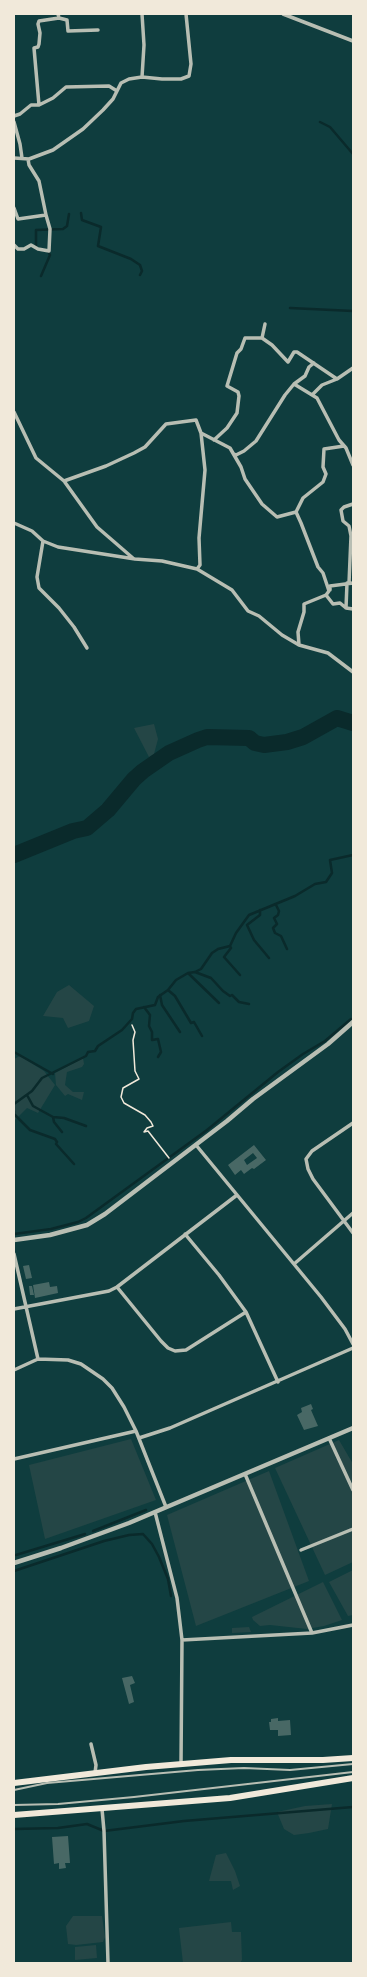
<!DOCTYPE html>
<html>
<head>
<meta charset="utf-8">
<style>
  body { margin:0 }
  #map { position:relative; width:367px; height:1977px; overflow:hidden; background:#0f3d3e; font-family:"Crimson Pro",serif }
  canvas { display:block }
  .frame { position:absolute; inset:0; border:15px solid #f1e9da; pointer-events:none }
</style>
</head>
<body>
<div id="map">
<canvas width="367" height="1977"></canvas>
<div class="frame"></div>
</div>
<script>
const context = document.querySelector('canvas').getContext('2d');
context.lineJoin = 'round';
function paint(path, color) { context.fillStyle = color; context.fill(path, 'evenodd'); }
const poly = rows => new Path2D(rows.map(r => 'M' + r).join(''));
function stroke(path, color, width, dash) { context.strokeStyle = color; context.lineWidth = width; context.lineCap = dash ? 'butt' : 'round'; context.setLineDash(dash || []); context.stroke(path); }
paint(poly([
  [154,724,158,739,154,754,149,757,134,728],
  [69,985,94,1006,89,1021,68,1028,63,1018,43,1016,57,992],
  [20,1056,44,1071,55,1085,38,1113,27,1108,14,1121,14,1059],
  [83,1058,84,1064,82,1067,67,1072,65,1085,73,1092,84,1092,82,1100,68,1094,65,1096,56,1085,55,1073],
  [131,1439,156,1500,45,1539,29,1465],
  [339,1440,353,1464,353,1562,325,1575,275,1468],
  [269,1471,309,1581,196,1626,167,1515],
  [353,1570,353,1615,348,1616,329,1582],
  [323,1582,342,1620,324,1626,307,1629,270,1625,260,1626,253,1620,252,1617],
  [249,1627,251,1632,232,1633,232,1628],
  [332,1804,328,1829,309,1833,294,1835,284,1829,277,1812,305,1806],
  [226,1853,235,1871,240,1886,233,1890,231,1881,209,1881,216,1855],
  [73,1916,102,1916,105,1937,103,1942,76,1945,68,1944,66,1926],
  [231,1922,232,1932,241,1932,242,1960,240,1963,183,1963,179,1928],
  [96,1945,97,1958,75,1960,75,1947]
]), '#244646');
stroke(poly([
  [320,122,330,127,353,154],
  [81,213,82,220,101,227,98,246,131,259,140,265,142,271,140,275],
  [36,248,36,230,63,229,67,226,69,214],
  [41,276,50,255,48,251],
  [290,308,353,311],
  [276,905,279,911,278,915,274,918,277,924,273,928,275,933,281,936,287,949],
  [260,910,260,915,247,925,254,940,269,958],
  [230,946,231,948,224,957,240,975],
  [195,972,211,978,223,991,230,996,232,995,239,1002,249,1004],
  [188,973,219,1003],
  [168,990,175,996,191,1023,194,1022,202,1036],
  [160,995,162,1005,180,1032],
  [144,1007,150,1015,149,1026,152,1032,152,1040,158,1039,161,1052,158,1057],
  [14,1052,53,1074],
  [27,1095,33,1106,53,1117,54,1122,62,1132],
  [14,1104,32,1091,42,1078,86,1056,88,1052,95,1051,98,1046,122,1030,132,1019,133,1013,136,1009,155,1005,158,997,168,990,176,980,188,973,195,972,201,969,212,953,218,949,230,946,236,933,249,915,295,896,315,884,326,882,332,873,330,860,353,855],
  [14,1111,14,1114,30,1130,55,1139,57,1142,56,1144,74,1164],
  [53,1117,64,1118,86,1126],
  [14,1234,51,1229,78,1222,86,1218,207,1130,278,1072,303,1054,325,1041,351,1019],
  [93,1531,146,1510],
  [16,1555,85,1534],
  [14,1571,104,1541,129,1535,143,1534,152,1544,159,1557,168,1579,171,1596],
  [14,1829,58,1828,87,1824,104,1831,184,1821,353,1807]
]), '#0a2a2b', 2.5);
stroke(poly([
  [14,855,73,831,87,828,108,810,134,779,143,771,169,753,198,740,207,737,249,738,255,743,264,745,287,742,303,737,337,718,353,723]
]), '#0a2a2b', 16);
paint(poly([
  [254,1145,266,1160,254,1169,252,1168,244,1174,241,1170,235,1175,228,1165],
  [253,1153,257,1158,247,1165,244,1160],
  [29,1265,32,1278,26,1279,23,1266],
  [49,1282,50,1287,57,1286,58,1293,35,1298,33,1285],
  [29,1286,32,1286,34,1295,30,1295],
  [311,1404,313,1409,311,1410,318,1426,304,1430,297,1415,302,1412,301,1408],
  [132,1676,135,1683,130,1685,134,1702,129,1704,122,1678],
  [278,1718,278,1721,290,1720,291,1735,278,1736,278,1730,270,1730,269,1722,271,1722,271,1719],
  [68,1836,70,1863,65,1863,66,1868,59,1869,59,1863,54,1864,52,1837]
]), '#486865');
stroke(poly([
  [132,1025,135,1032,133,1040,135,1071,139,1079,123,1088,121,1097,124,1103,145,1115,151,1122,153,1126,147,1128,144,1132,148,1131,169,1158]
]), '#f1e9da', 1.5);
stroke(poly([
  [14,1790,47,1783,198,1770,244,1768,290,1770,353,1764],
  [14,1805,58,1804,134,1797,353,1772]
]), '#b8beb3', 2);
stroke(poly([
  [58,14,59,18,67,20,68,31,98,30],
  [142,14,144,45,142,77],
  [283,14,353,41],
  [39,105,34,48,38,47,39,44,40,33,38,24,39,21,59,18],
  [14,116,20,114,31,105,39,105,53,98,66,87,109,86,117,91],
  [14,122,20,144,22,158],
  [14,158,29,159,53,150,83,129,103,110,113,99,121,83,129,79,142,77,162,79,181,79,189,76,191,64,186,14],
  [14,208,18,219,46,215,39,181,29,165,28,159],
  [14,245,18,249,24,249,31,245,38,249,49,251,50,229,46,215],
  [262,338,272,345,288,362,294,352,297,352,337,379,353,368],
  [294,384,317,398,339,440,346,448,353,465],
  [313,394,322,385,337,379],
  [14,412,36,458,64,481,97,527,134,559],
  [214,440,227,428,237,413,239,396,238,392,227,386,237,353,241,349,245,338,262,338,265,324],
  [234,454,236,455,244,451,256,441,285,395,294,384,305,376,309,367,314,363],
  [64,481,106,466,134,453,145,447,166,424,196,420,201,433,230,448,241,467,245,479,262,504,277,517,296,512,301,523,318,567,323,573,329,591,326,595,304,604,304,612,298,632,299,645],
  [296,512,303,498,323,482,326,474,323,467,324,449,344,446],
  [14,523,32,531,43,541,58,547,135,559,162,561,197,569,232,590,248,611,259,616,282,635,299,645,328,653,353,672],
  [43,541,37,577,39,588,59,608,74,627,87,648],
  [197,569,200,565,199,538,205,470,201,433],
  [349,583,351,536,349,526,343,521,341,510,344,507,353,504],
  [330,590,330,586,353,583],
  [326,595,333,604,340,603,346,608,353,609],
  [346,608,347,583],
  [353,1123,312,1151,306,1159,308,1169,313,1179,353,1233],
  [196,1145,321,1297,345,1329,353,1344],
  [185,1234,219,1275,246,1312,278,1382],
  [14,1254,38,1359],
  [294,1264,353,1213],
  [117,1287,161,1341,168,1348,175,1351,186,1350,246,1312],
  [14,1309,109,1291,117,1287,237,1195],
  [14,1370,38,1359,68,1360,81,1364,103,1379,112,1388,124,1407,136,1431,166,1507],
  [139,1438,170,1428,353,1348],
  [329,1438,353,1490],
  [14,1459,136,1431],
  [245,1474,312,1633],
  [155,1512,177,1598,180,1623,182,1640,181,1764],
  [301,1550,353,1529],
  [182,1640,312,1633,353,1625],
  [91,1744,96,1765,95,1773],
  [102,1809,104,1831,108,1963]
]), '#b8beb3', 3.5);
stroke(poly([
  [14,1240,50,1235,87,1225,105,1214,227,1121,253,1099,328,1044,353,1022],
  [14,1563,61,1548,129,1523,353,1428]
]), '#b8beb3', 4.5);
stroke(poly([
  [14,1783,146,1767,231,1760,323,1760,353,1758],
  [14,1815,230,1798,353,1778]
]), '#f1e9da', 6);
</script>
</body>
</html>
